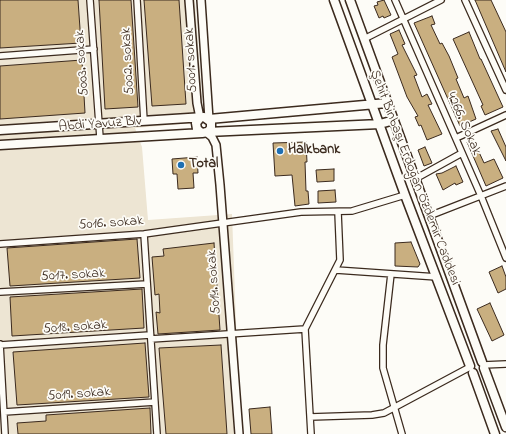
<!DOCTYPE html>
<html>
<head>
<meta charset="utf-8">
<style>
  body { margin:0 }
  canvas { display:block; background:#fdfcf7 }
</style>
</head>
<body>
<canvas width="506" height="434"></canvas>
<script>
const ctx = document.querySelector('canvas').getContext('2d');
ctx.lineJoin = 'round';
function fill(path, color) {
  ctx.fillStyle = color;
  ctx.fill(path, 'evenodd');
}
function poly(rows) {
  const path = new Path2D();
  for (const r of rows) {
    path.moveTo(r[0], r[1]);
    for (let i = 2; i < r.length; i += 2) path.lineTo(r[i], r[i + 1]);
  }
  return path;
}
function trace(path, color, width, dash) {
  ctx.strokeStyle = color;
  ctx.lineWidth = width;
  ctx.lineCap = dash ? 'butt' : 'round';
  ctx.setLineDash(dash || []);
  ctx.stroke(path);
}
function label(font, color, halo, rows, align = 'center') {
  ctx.font = font + ' "Indie Flower",sans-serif';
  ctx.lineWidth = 3.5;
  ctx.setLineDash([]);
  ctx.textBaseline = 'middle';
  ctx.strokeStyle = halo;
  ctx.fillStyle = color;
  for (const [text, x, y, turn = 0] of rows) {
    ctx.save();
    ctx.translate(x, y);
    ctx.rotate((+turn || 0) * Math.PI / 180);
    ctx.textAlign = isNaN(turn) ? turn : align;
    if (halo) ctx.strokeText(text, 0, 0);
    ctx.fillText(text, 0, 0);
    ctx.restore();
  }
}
const built = poly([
  [0,0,195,0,203,112,194,123,135,128,142,147,148,220,232,214,238,376,243,434,0,434]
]);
const building = poly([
  [0,0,78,0,81,43,0,48,0,0],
  [99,0,131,0,138,107,105,109,99,0],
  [144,0,179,0,186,104,152,106,144,0],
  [384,0,391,15,384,18,383,16,379,18,374,6,378,5,377,2,384,0],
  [475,0,491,0,506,32,506,72,475,0],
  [432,16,435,24,431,25,440,44,442,43,449,56,458,78,456,79,464,98,468,96,476,119,460,126,414,23,432,16],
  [399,30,405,44,402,45,417,75,414,76,422,97,427,94,432,104,428,105,442,134,427,140,421,125,419,126,415,117,418,116,407,97,392,57,398,54,390,34,399,30],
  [469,32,480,59,481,59,503,107,485,115,481,106,483,105,453,39,469,32],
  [82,60,85,113,0,119,0,66,82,60],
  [498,129,506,147,506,161,491,131,498,129],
  [473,139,484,163,494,159,503,178,486,186,467,142,473,139],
  [306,142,307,162,305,162,306,191,308,191,309,204,295,206,292,175,275,176,273,143,306,142],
  [425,147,432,163,424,166,418,150,425,147],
  [197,157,198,173,193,173,194,188,178,189,177,174,173,174,172,159,197,157],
  [456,166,463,182,456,185,455,183,443,190,436,174,442,173,456,166],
  [334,169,334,181,317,182,316,170,334,169],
  [335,190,336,202,318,203,318,191,335,190],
  [137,239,140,278,10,286,7,248,137,239],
  [411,242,420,264,418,267,395,266,395,243,411,242],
  [214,243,220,330,158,334,156,312,160,313,159,294,155,295,152,257,164,256,163,249,214,243],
  [502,266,506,277,506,289,498,293,489,272,502,266],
  [142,289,144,328,12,336,10,297,142,289],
  [490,303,504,335,492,341,477,309,490,303],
  [145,343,149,397,17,405,13,352,145,343],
  [221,345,227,434,166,434,159,348,221,345],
  [270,407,272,434,251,434,249,409,270,407],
  [150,408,151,434,18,434,17,423,46,421,46,415,150,408]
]);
const minor = poly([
  [90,0,100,138],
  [137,0,144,121],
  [395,0,481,196,506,258],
  [465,0,506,90],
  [364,39,441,0],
  [0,56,94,49],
  [456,138,506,115],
  [415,179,462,153],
  [429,216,506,186],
  [144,234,157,434],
  [0,244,144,234,301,212,352,211,405,195],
  [336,270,437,277],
  [391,274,383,345,383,368,402,434],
  [0,292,147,284],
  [151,339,305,329],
  [0,344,5,434],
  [0,345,150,335],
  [483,365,506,364],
  [4,412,155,402],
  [310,417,372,415,384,413,470,367],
  [311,434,305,329,340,260,338,212]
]);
const tertiary = poly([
  [189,0,197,103,200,118],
  [201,0,209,119],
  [206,132,212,137,216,145,220,185,239,434]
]);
const secondary = poly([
  [334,0,405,195,470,366],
  [350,0,482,362],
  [209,119,387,103],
  [0,130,204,117,211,122,211,128,208,132,202,133,197,129,196,123,200,118],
  [208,132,380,124,394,120],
  [0,145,202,133],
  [484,368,506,427],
  [473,373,495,434]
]);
const markers = [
  [280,151,4,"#1f6fb2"],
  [181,165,4,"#1f6fb2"]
];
const streetNames = [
  ["5001. sokak",192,60,-93],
  ["5002. sokak",129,61,-93],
  ["5003. sokak",83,63,-94],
  ["4266. Sokak",463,124,66],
  ["Abdi Yavuz Blv",100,125,-4],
  ["Şehit Binbaşı Erdoğan Özdemir Caddesi",414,178,69],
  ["5016. sokak",111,224,-4],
  ["5017. sokak",73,276,-3],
  ["5014. sokak",215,282,-94],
  ["5018. sokak",75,328,-4],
  ["5019. sokak",79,395,-4]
];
const poiNames = [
  ["Halkbank",288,151],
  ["Total",189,165]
];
fill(built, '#ede5d3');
fill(building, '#c9af80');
trace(building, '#3b2a1e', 1);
trace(minor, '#3b2a1e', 8);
trace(tertiary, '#3b2a1e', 10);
trace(secondary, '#3b2a1e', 11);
trace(minor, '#fdfcf7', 5.5);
trace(tertiary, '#fdfcf7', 7);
trace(secondary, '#fdfcf7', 8);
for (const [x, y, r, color] of markers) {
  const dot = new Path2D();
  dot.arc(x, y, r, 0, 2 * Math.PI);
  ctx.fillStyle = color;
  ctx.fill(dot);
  trace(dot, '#fdfcf7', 1.5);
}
label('14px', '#3b2a1e', '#fdfcf7', streetNames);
label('bold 14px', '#3b2a1e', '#fdfcf7', poiNames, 'left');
</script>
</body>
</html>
